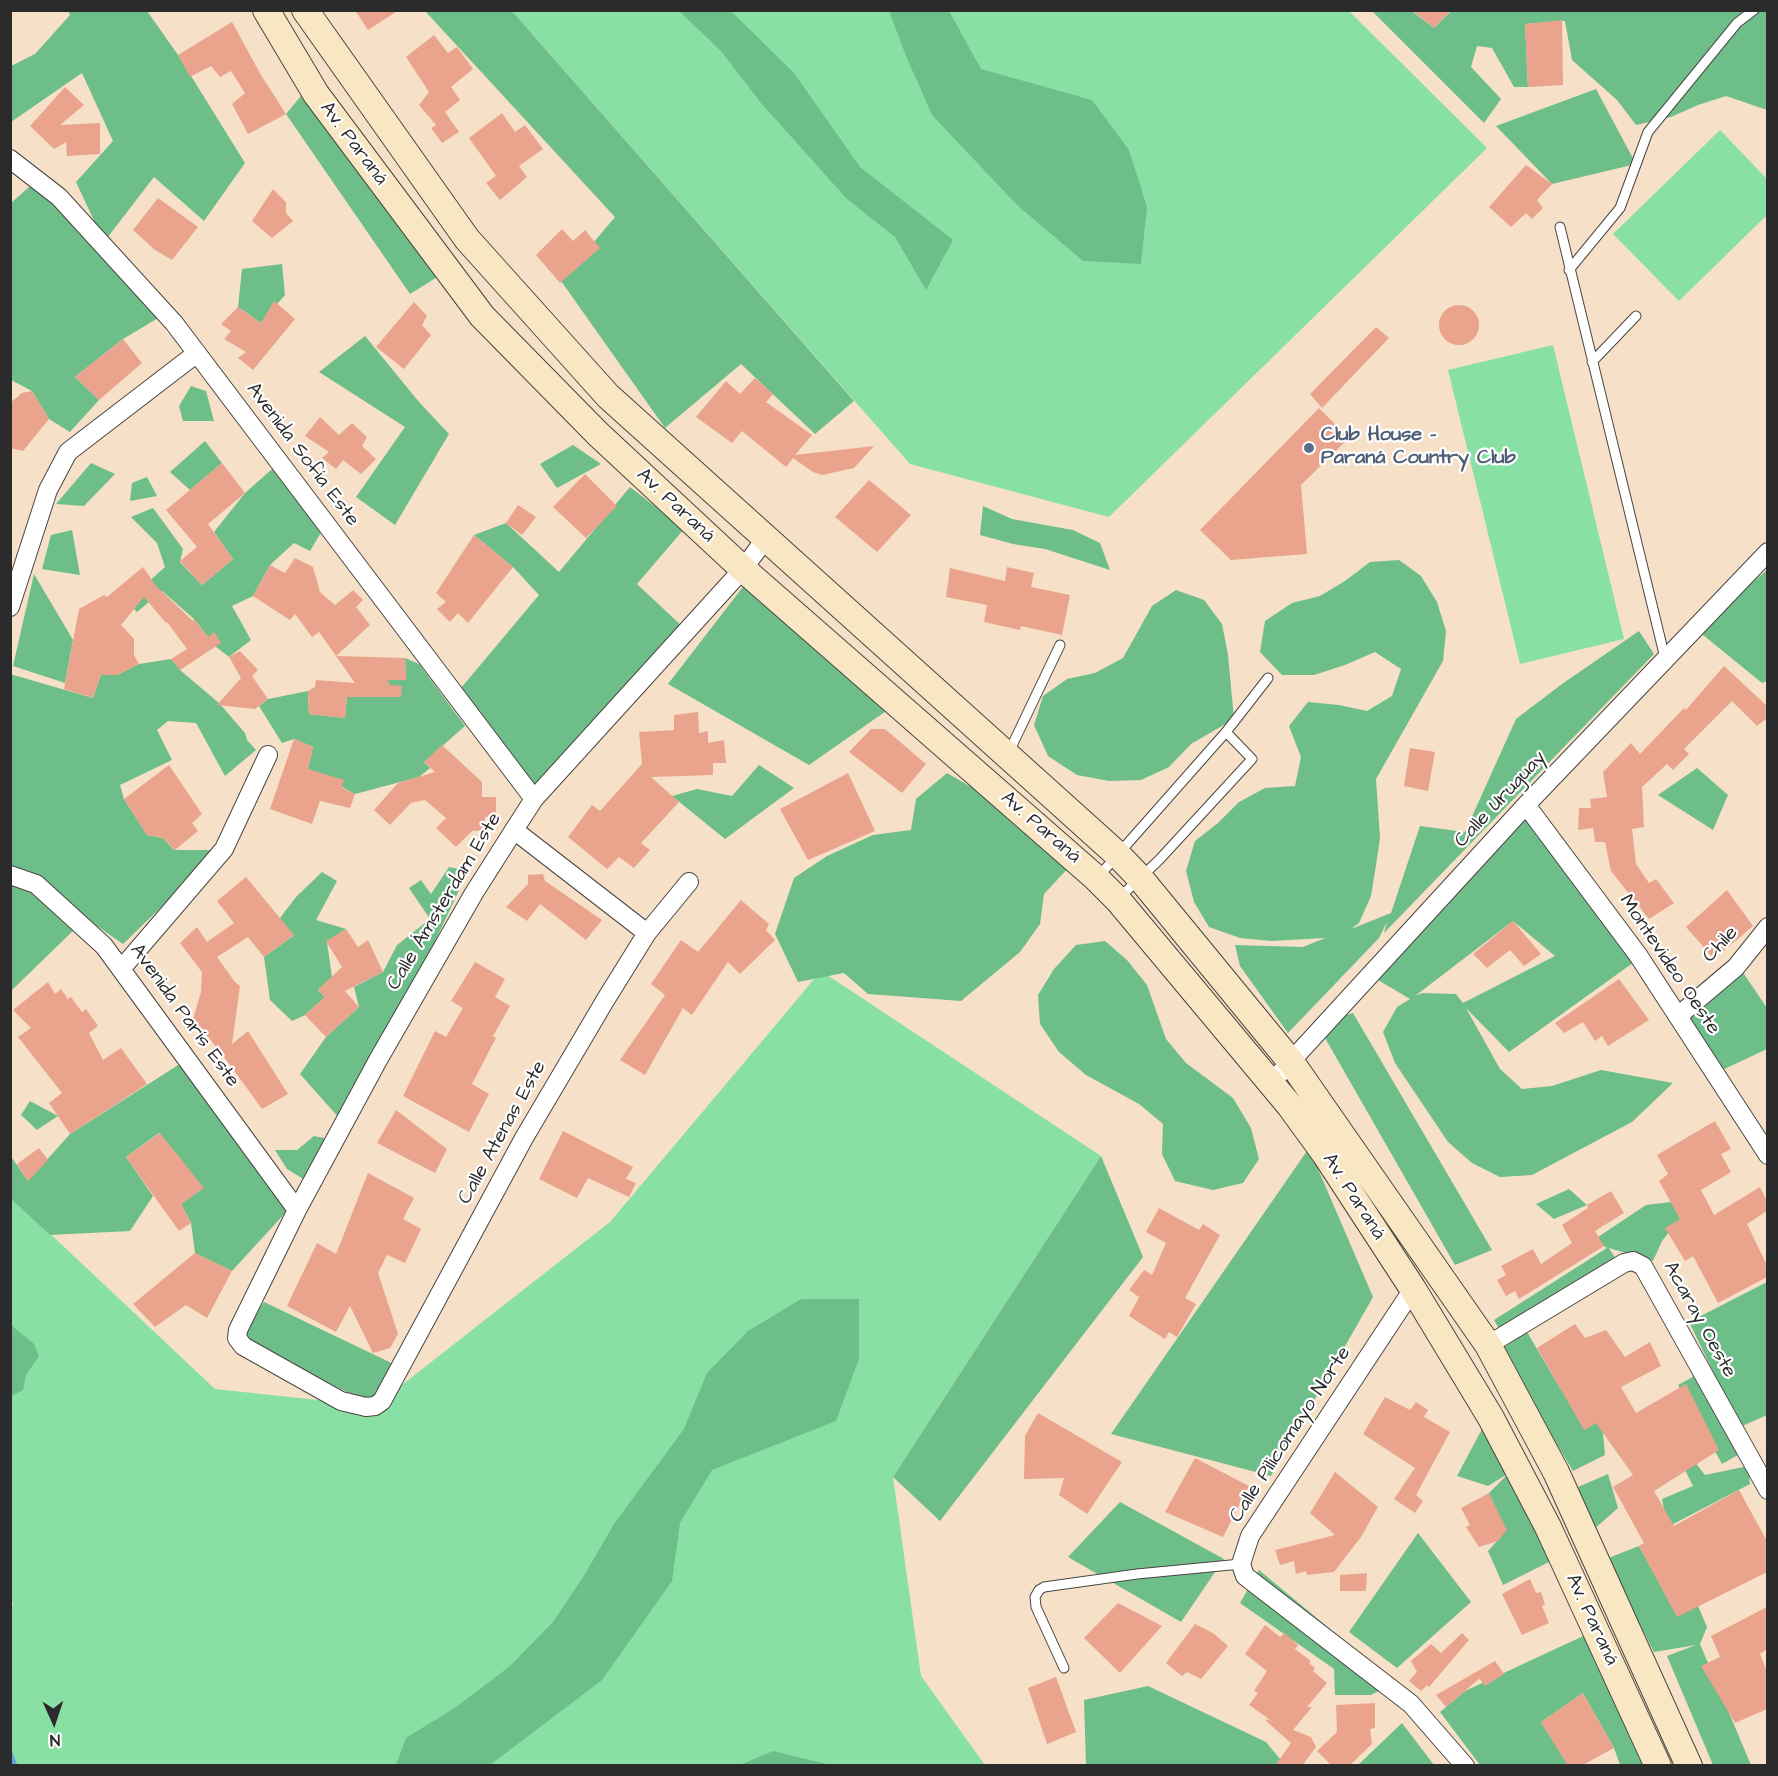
<!DOCTYPE html>
<html>
<head>
<meta charset="utf-8">
<style>
  body { margin:0 }
  #map { position:relative; width:1778px; height:1776px; overflow:hidden; background:#f6e0c7; font-family:"Architects Daughter",sans-serif }
  canvas { display:block }
  .frame { position:absolute; inset:0; border:12px solid #2b2b2b; pointer-events:none }
  .north { position:absolute; left:24px; top:1692px; width:60px; height:60px; -webkit-text-stroke:4px #fff; paint-order:stroke; rotate:177deg; font-size:16px; font-weight:700; line-height:24px; text-align:center; color:#2b2b2b }
  .north::after { content:''; display:block; margin:auto; width:21px; height:27px; background:#2b2b2b; clip-path:polygon(50% 0,100% 100%,50% 72%,0 100%) }
</style>
</head>
<body>
<div id="map">
<canvas width="1778" height="1776"></canvas>
<div class="frame"></div>
<div class="north">N</div>
</div>
<script>
const ctx = document.querySelector('canvas').getContext('2d');
ctx.lineJoin = 'round';
function fill(path, color) {
  ctx.fillStyle = color;
  ctx.fill(path, 'evenodd');
}
function poly(rows) {
  const path = new Path2D();
  for (const r of rows) {
    if (r.length === 3) {
      path.moveTo(r[0] + r[2], r[1]);
      path.arc(r[0], r[1], r[2], 0, 2 * Math.PI);
      continue;
    }
    path.moveTo(r[0], r[1]);
    for (let i = 2; i < r.length; i += 2) path.lineTo(r[i], r[i + 1]);
  }
  return path;
}
function trace(path, color, width, dash) {
  ctx.strokeStyle = color;
  ctx.lineWidth = width;
  ctx.lineCap = dash ? 'butt' : 'round';
  ctx.setLineDash(dash || []);
  ctx.stroke(path);
}
function label(font, color, halo, rows, align = 'center') {
  ctx.font = font + ' "Architects Daughter",sans-serif';
  ctx.lineWidth = 4.5;
  ctx.setLineDash([]);
  ctx.textBaseline = 'middle';
  ctx.strokeStyle = halo;
  ctx.fillStyle = color;
  for (const [text, x, y, turn = 0] of rows) {
    ctx.save();
    ctx.translate(x, y);
    ctx.rotate((+turn || 0) * Math.PI / 180);
    ctx.textAlign = isNaN(turn) ? turn : align;
    if (halo) ctx.strokeText(text, 0, 0);
    ctx.fillText(text, 0, 0);
    ctx.restore();
  }
}
const green = poly([
  [512,11,1349,11,1487,148,1109,517,910,464],
  [1720,130,1767,179,1767,215,1679,301,1613,234],
  [1553,345,1624,639,1520,664,1448,370],
  [821,971,1101,1156,893,1477,921,1676,985,1765,11,1765,10,1614,13,1603,10,1601,11,1199,60,1243,215,1389,375,1406,610,1222]
]);
const forest = poly([
  [68,11,147,11,178,55,245,163,204,221,154,177,104,242,76,182,113,141,82,73,11,122,11,66,35,54,70,15],
  [425,11,512,11,854,401,815,434,741,364,665,428,561,281,615,217],
  [679,11,731,11,794,73,860,167,953,240,926,290,895,237,847,199,761,103,721,51],
  [889,11,949,11,981,69,1092,100,1129,150,1147,207,1141,264,1083,261,1017,205,932,115,906,56],
  [1372,11,1412,11,1434,28,1451,11,1767,11,1767,110,1726,96,1698,105,1671,117,1636,125,1617,100,1572,60,1565,21,1525,24,1528,87,1514,87,1492,48,1477,46,1471,67,1501,99,1484,123],
  [310,85,439,276,410,294,286,114],
  [1596,89,1636,164,1552,184,1496,126],
  [37,180,165,314,123,339,75,377,99,400,70,432,49,419,32,391,11,380,11,203],
  [282,264,285,295,261,323,238,307,242,269],
  [365,336,419,402,449,434,395,525,356,497,405,427,319,372],
  [191,386,206,391,214,421,183,421,179,406],
  [205,441,222,463,190,490,170,472],
  [573,445,601,464,557,488,540,464],
  [91,463,115,474,84,506,56,504],
  [279,463,326,524,310,551,294,543,270,565,253,596,232,606,251,640,229,657,215,646,194,619,162,591,137,612,127,601,165,567,157,543,131,517,153,508,183,549,180,562,202,585,233,559,214,532,245,493],
  [147,477,157,496,130,501,132,483],
  [630,487,684,529,637,584,686,630,529,791,461,688,539,595,513,567,474,535,506,523,559,572],
  [983,506,1012,519,1073,530,1100,543,1110,570,1045,549,1013,544,980,535],
  [72,530,80,575,42,569,51,535],
  [1399,560,1421,576,1437,602,1446,631,1443,661,1376,779,1380,838,1376,865,1371,896,1359,923,1351,929,1391,913,1420,826,1465,832,1516,719,1562,684,1639,631,1654,654,1384,933,1387,922,1379,938,1288,1033,1240,966,1235,945,1303,947,1325,938,1271,941,1240,938,1209,927,1194,902,1186,871,1195,841,1218,823,1239,802,1265,788,1295,786,1301,757,1289,726,1308,702,1339,705,1367,711,1392,696,1401,669,1375,652,1345,665,1314,675,1282,675,1260,652,1265,621,1292,603,1320,596,1345,581,1370,562],
  [1767,570,1767,681,1762,683,1697,630],
  [34,574,73,640,65,683,13,666],
  [746,583,889,709,809,765,668,684],
  [1176,590,1204,600,1222,624,1228,655,1234,719,1191,744,1169,767,1141,780,1109,781,1077,775,1048,756,1034,725,1043,696,1067,679,1095,673,1123,658,1152,606],
  [405,658,419,664,465,726,424,762,430,768,419,777,355,794,308,769,313,747,294,739,282,743,259,706,268,699,308,691,309,714,345,718,347,697,390,697,388,680,406,679],
  [171,659,180,670,219,703,245,733,247,740,256,750,225,776,196,723,168,721,157,730,172,760,120,785,124,799,147,835,163,838,174,850,220,850,123,944,37,884,11,874,10,674,93,698,101,675,117,675,139,664],
  [759,765,794,788,725,839,672,796,697,789,732,796],
  [1697,768,1728,795,1713,830,1658,795],
  [947,773,1016,813,1073,863,1044,894,1040,924,1020,952,961,1001,868,994,844,973,798,982,775,934,794,878,827,856,873,835,911,830,916,799],
  [1525,809,1637,960,1509,1052,1466,1008,1500,1069,1522,1089,1552,1086,1601,1070,1673,1083,1632,1122,1532,1175,1500,1177,1472,1163,1448,1142,1395,1063,1383,1032,1397,1007,1410,999,1368,974],
  [1513,921,1555,956,1463,1003,1456,994,1422,993,1415,996],
  [449,867,468,871,423,967,340,1119,300,1074,326,1037,359,1007,354,987,383,972,397,945,430,919,409,888,421,880,431,894],
  [322,872,337,881,316,920,346,929,327,942,332,977,318,990,325,997,305,1015,292,1021,270,1000,264,957,293,936,280,918,296,897],
  [11,877,79,925,11,991],
  [1105,941,1127,960,1147,985,1166,1039,1186,1063,1233,1098,1251,1128,1259,1159,1243,1183,1213,1190,1175,1181,1162,1154,1163,1124,1139,1104,1086,1075,1059,1052,1040,1024,1038,995,1054,969,1076,945],
  [1740,968,1767,1008,1767,1049,1718,1072,1683,1018],
  [1353,1013,1492,1250,1455,1265,1317,1024],
  [183,1062,287,1211,232,1271,195,1253,191,1223,181,1204,203,1188,159,1133,126,1157,153,1196,130,1231,50,1235,11,1199,10,1155,28,1181,70,1134],
  [30,1101,58,1116,37,1130,21,1115],
  [314,1136,334,1140,310,1183,287,1169,275,1150,297,1150],
  [1309,1148,1373,1297,1271,1476,1111,1434],
  [1101,1156,1143,1257,940,1521,893,1477],
  [1569,1189,1587,1205,1554,1219,1536,1204],
  [1671,1202,1680,1219,1662,1241,1653,1261,1609,1248,1617,1261,1501,1332,1494,1320,1607,1248,1604,1246,1598,1237,1646,1205],
  [1767,1282,1767,1415,1740,1427,1689,1322],
  [801,1299,859,1299,859,1359,836,1421,712,1470,680,1523,672,1581,602,1680,490,1765,396,1765,406,1738,456,1707,509,1667,553,1622,585,1574,614,1524,684,1429,707,1373,748,1331],
  [264,1302,400,1367,375,1406,238,1338],
  [11,1325,34,1344,39,1356,26,1375,23,1390,11,1396],
  [1527,1332,1560,1388,1597,1422,1603,1433,1605,1455,1573,1471,1500,1350],
  [1698,1374,1738,1455,1722,1464,1678,1385],
  [1482,1429,1512,1470,1557,1558,1503,1585,1488,1551,1498,1540,1489,1493,1509,1473,1488,1486,1457,1476],
  [1694,1461,1705,1475,1748,1466,1750,1484,1656,1533,1664,1510,1662,1499,1693,1486,1684,1468],
  [1608,1474,1618,1508,1593,1530,1578,1487],
  [1120,1502,1224,1559,1181,1622,1068,1557],
  [1418,1533,1471,1602,1397,1668,1349,1632],
  [1639,1546,1677,1616,1698,1606,1707,1627,1700,1644,1751,1765,1713,1765,1667,1656,1696,1645,1654,1652,1606,1559],
  [1259,1570,1395,1683,1371,1695,1335,1695,1334,1669,1240,1603],
  [1594,1631,1655,1765,1620,1765,1614,1748,1583,1693,1541,1722,1568,1765,1480,1765,1440,1712,1465,1691],
  [1148,1686,1266,1742,1285,1765,1086,1765,1084,1700],
  [1402,1723,1434,1765,1358,1765],
  [773,1751,831,1765,832,1765,740,1765]
]);
const stream = poly([
  [10,1753,15,1766]
]);
const building = poly([
  [355,10,399,10,368,30],
  [1412,10,1451,10,1434,28],
  [1562,20,1563,85,1528,87,1525,24],
  [232,22,261,75,286,114,248,134,232,104,245,93,231,71,220,77,211,66,190,77,178,55],
  [434,35,448,53,457,47,473,69,451,87,460,100,445,112,459,132,442,143,431,128,436,125,419,105,429,92,406,57],
  [65,87,84,105,60,125,100,123,100,154,67,156,66,142,54,149,30,126],
  [502,113,515,132,525,125,543,149,519,166,527,177,500,200,486,183,496,176,469,138],
  [1526,165,1552,184,1537,200,1543,208,1532,219,1526,213,1511,227,1489,207],
  [273,189,286,202,286,213,293,221,272,238,252,221],
  [158,198,198,227,172,260,155,250,133,230],
  [562,229,573,241,585,230,600,248,560,283,536,255],
  [274,301,295,319,253,370,238,358,246,352,224,339,231,331,221,324,238,307,261,323],
  [414,302,427,316,422,325,431,335,404,369,376,347],
  [1459,325,20],
  [1376,327,1389,338,1322,408,1310,394],
  [123,339,142,363,99,400,75,377],
  [755,378,773,394,766,402,812,435,795,455,874,446,854,468,822,475,813,472,793,458,786,467,742,431,732,443,696,417,726,381,740,394],
  [32,391,49,419,23,451,10,448,10,403,22,393],
  [1319,408,1349,438,1301,485,1307,554,1231,560,1200,530],
  [320,417,339,435,352,423,367,437,362,446,376,459,361,474,343,460,336,469,322,458,329,452,305,436],
  [222,463,245,493,208,524,233,559,202,585,180,561,197,547,166,510],
  [585,474,617,506,586,538,553,507],
  [869,480,911,515,877,552,835,517],
  [518,505,536,517,522,535,506,523],
  [474,535,513,567,468,623,458,613,450,622,437,609,446,602,436,593],
  [295,558,313,567,320,592,335,605,353,590,363,600,356,607,370,625,336,656,319,632,312,637,295,614,290,620,253,596,270,565,285,573],
  [143,567,156,586,193,621,194,619,208,637,214,632,221,643,180,670,171,659,187,649,167,622,166,623,144,597,121,625,134,639,134,655,139,664,117,675,101,675,93,698,64,689,79,609,104,595,107,597],
  [1007,567,1034,573,1031,587,1070,595,1062,635,1021,626,1020,630,984,622,987,605,946,597,950,568,1005,581],
  [240,651,258,670,252,676,268,699,255,709,217,705,241,678,229,657],
  [336,656,405,658,406,680,388,680,389,685,402,686,401,697,347,697,345,718,309,714,308,691,315,687,316,680,355,683],
  [1724,666,1767,706,1767,718,1757,726,1732,701,1684,749,1689,754,1673,770,1667,764,1642,787,1644,827,1632,829,1636,864,1649,883,1656,879,1674,903,1649,919,1611,871,1605,842,1595,842,1593,828,1578,830,1579,808,1591,808,1590,799,1607,797,1603,772,1631,743,1640,754,1684,708,1686,710],
  [698,712,699,733,708,731,708,743,724,740,726,763,713,763,713,775,651,777,679,802,641,843,650,850,634,868,619,857,607,869,568,837,592,805,600,811,642,764,639,732,674,730,674,715],
  [871,729,885,729,926,764,902,793,849,752],
  [294,739,313,747,308,769,344,780,342,788,355,794,350,808,320,801,312,824,270,809],
  [442,745,482,782,482,797,496,797,496,817,485,817,485,830,472,831,456,847,436,828,446,818,425,800,411,803,390,825,374,810,398,783,435,772,424,762],
  [1410,748,1435,752,1428,791,1404,786],
  [169,765,202,814,192,823,198,831,175,850,163,838,147,835,124,799],
  [848,773,875,831,808,860,780,809],
  [543,874,545,881,602,920,586,940,540,904,527,921,506,907,528,884,528,875],
  [246,877,294,935,264,957,248,937,217,957,235,982,240,986,232,1044,248,1031,288,1094,262,1109,222,1054,193,1019,201,992,202,972,180,943,197,927,207,942,234,923,217,901],
  [1727,890,1753,926,1714,959,1686,927],
  [741,900,769,924,766,930,775,940,740,974,728,962,692,1015,683,1008,645,1075,620,1060,665,995,651,984,681,940,698,952],
  [1513,921,1541,954,1524,966,1510,950,1487,968,1473,954],
  [346,929,358,947,368,940,383,972,345,991,359,1007,326,1037,305,1015,325,997,318,990,342,967,326,941],
  [475,962,505,979,495,997,510,1006,493,1036,496,1038,472,1084,489,1094,469,1132,403,1096,435,1031,446,1037,463,1008,451,1001],
  [1619,979,1649,1020,1608,1046,1602,1036,1595,1041,1583,1022,1564,1033,1555,1023],
  [48,982,55,994,61,989,68,999,71,997,82,1012,86,1009,98,1026,89,1033,103,1060,121,1048,147,1084,70,1134,49,1103,62,1093,18,1037,31,1028,13,1010],
  [396,1110,447,1149,435,1173,377,1143],
  [1715,1121,1731,1149,1721,1154,1731,1172,1701,1190,1714,1215,1760,1187,1767,1201,1767,1211,1747,1224,1767,1265,1767,1277,1718,1303,1693,1256,1685,1261,1665,1228,1680,1219,1659,1181,1668,1174,1657,1155],
  [563,1131,633,1167,626,1179,636,1183,629,1197,588,1178,577,1198,539,1179],
  [160,1133,204,1188,181,1204,191,1223,179,1231,126,1157],
  [39,1148,48,1160,28,1181,17,1164],
  [368,1173,414,1198,403,1219,421,1229,405,1263,387,1255,378,1273,398,1334,390,1348,373,1353,350,1306,336,1332,287,1306,317,1243,336,1254],
  [1611,1191,1624,1213,1595,1231,1604,1246,1519,1299,1515,1291,1506,1296,1497,1280,1506,1275,1501,1266,1533,1249,1541,1264,1572,1243,1562,1225,1588,1208,1587,1205],
  [1159,1208,1199,1230,1203,1224,1220,1235,1185,1298,1196,1304,1177,1337,1169,1332,1165,1339,1129,1316,1139,1297,1129,1290,1144,1270,1152,1275,1166,1243,1146,1232],
  [195,1253,232,1271,207,1318,186,1305,155,1327,133,1304],
  [1575,1324,1585,1338,1606,1330,1625,1357,1650,1342,1661,1366,1621,1387,1636,1413,1686,1384,1719,1450,1654,1491,1674,1526,1739,1490,1767,1541,1767,1572,1677,1617,1639,1546,1644,1543,1613,1487,1633,1475,1596,1423,1584,1430,1537,1348],
  [1385,1397,1410,1410,1416,1402,1428,1410,1424,1417,1450,1432,1416,1495,1423,1501,1415,1513,1394,1499,1415,1468,1363,1434],
  [1038,1413,1122,1462,1087,1514,1059,1495,1064,1478,1024,1479,1025,1436],
  [1195,1458,1249,1486,1223,1537,1165,1512],
  [1335,1472,1378,1507,1361,1537,1334,1572,1307,1575,1306,1571,1296,1574,1294,1561,1280,1565,1275,1550,1335,1535,1310,1513],
  [1489,1493,1507,1530,1498,1541,1479,1547,1466,1527,1470,1525,1461,1508],
  [1367,1573,1366,1591,1340,1591,1340,1575],
  [1530,1579,1536,1593,1541,1592,1545,1604,1542,1606,1549,1623,1522,1635,1502,1594],
  [1118,1603,1162,1626,1120,1673,1084,1638],
  [1767,1607,1767,1649,1760,1654,1767,1672,1767,1709,1735,1723,1701,1666,1720,1657,1711,1636],
  [1195,1624,1213,1633,1228,1646,1201,1679,1187,1672,1182,1676,1166,1663],
  [1265,1625,1280,1637,1285,1633,1298,1645,1295,1649,1311,1661,1309,1663,1315,1668,1313,1671,1327,1683,1307,1707,1312,1707,1293,1730,1311,1737,1316,1747,1302,1766,1275,1766,1291,1743,1266,1721,1267,1719,1273,1722,1249,1705,1258,1693,1254,1691,1267,1671,1245,1654],
  [1462,1633,1469,1640,1429,1687,1427,1685,1421,1691,1409,1681,1417,1672,1411,1661,1431,1644,1441,1653],
  [1495,1661,1504,1674,1485,1686,1478,1677,1479,1679,1446,1707,1436,1695],
  [1056,1677,1076,1732,1047,1744,1028,1688],
  [1583,1693,1614,1748,1581,1766,1568,1766,1541,1722],
  [1375,1703,1375,1728,1370,1729,1372,1744,1349,1766,1332,1766,1317,1751,1337,1732,1336,1705]
]);
const lane = poly([
  [1560,227,1665,658],
  [1569,270,1620,208,1648,132,1737,23,1754,10],
  [1592,362,1636,316],
  [1008,754,1060,645],
  [1098,877,1226,732,1268,678],
  [1119,898,1159,860,1252,759,1226,732],
  [1064,1668,1036,1607,1035,1597,1039,1590,1044,1587,1137,1574,1241,1564]
]);
const street = poly([
  [10,159,59,197,174,323,534,799],
  [10,607,48,490,68,452,197,353],
  [1526,805,1638,955,1768,1155],
  [514,830,647,933],
  [10,875,36,884,104,946,297,1210],
  [689,882,647,933,606,999,524,1138,382,1401,375,1406,366,1407,341,1401,243,1346,237,1338,238,1330,297,1210,378,1060,474,893,514,830,534,799,743,569,766,538],
  [122,968,224,849,268,755],
  [1678,1016,1736,967,1768,927],
  [1271,1083,1526,805,1768,552],
  [1413,1289,1250,1536,1241,1564,1245,1576,1411,1704,1465,1766],
  [1488,1345,1624,1263,1633,1261,1643,1266,1768,1490]
]);
const secondary = poly([
  [266,10,316,94,482,316,598,434,743,569,1096,878,1118,900,1290,1106,1325,1154,1413,1289,1491,1418,1548,1527,1658,1766],
  [305,10,467,239,608,396,1118,855,1140,878,1291,1062,1488,1345,1556,1472,1689,1766]
]);
const markers = [
  [1309,448,6,"#5c6f8a"]
];
const streetNames = [
  ["Av. Paraná",353,144,53],
  ["Avenida Sofía Este",302,455,53],
  ["Av. Paraná",675,506,43],
  ["Calle Uruguay",1501,800,-47],
  ["Av. Paraná",1040,828,41],
  ["Calle Ámsterdam Este",445,902,-59],
  ["Chile",1721,945,-47],
  ["Montevideo Oeste",1669,965,56],
  ["Avenida París Este",184,1016,54],
  ["Calle Atenas Este",503,1133,-61],
  ["Av. Paraná",1353,1197,57],
  ["Acaray Oeste",1699,1320,61],
  ["Calle Pilicomayo Norte",1291,1435,-57],
  ["Av. Paraná",1591,1620,65]
];
const serviceNames = [
  ["Club House -",1321,436],
  ["Paraná Country Club",1321,459]
];
fill(green, '#88e0a4');
fill(forest, '#6ebe8a');
trace(stream, '#5fa4d4', 5);
fill(building, '#eaa48e');
trace(lane, '#494642', 11);
trace(street, '#494642', 20);
trace(secondary, '#494642', 28);
trace(lane, '#fff', 9);
trace(street, '#fff', 18);
trace(secondary, '#f9e7c3', 26);
for (const [x, y, r, color] of markers) {
  const dot = new Path2D();
  dot.arc(x, y, r, 0, 2 * Math.PI);
  ctx.fillStyle = color;
  ctx.fill(dot);
  trace(dot, '#fff', 2);
}
label('20px', '#2b2b2b', '#fff', streetNames);
label('bold 20px', '#4e5e75', '#fff', serviceNames, 'left');
</script>
</body>
</html>
